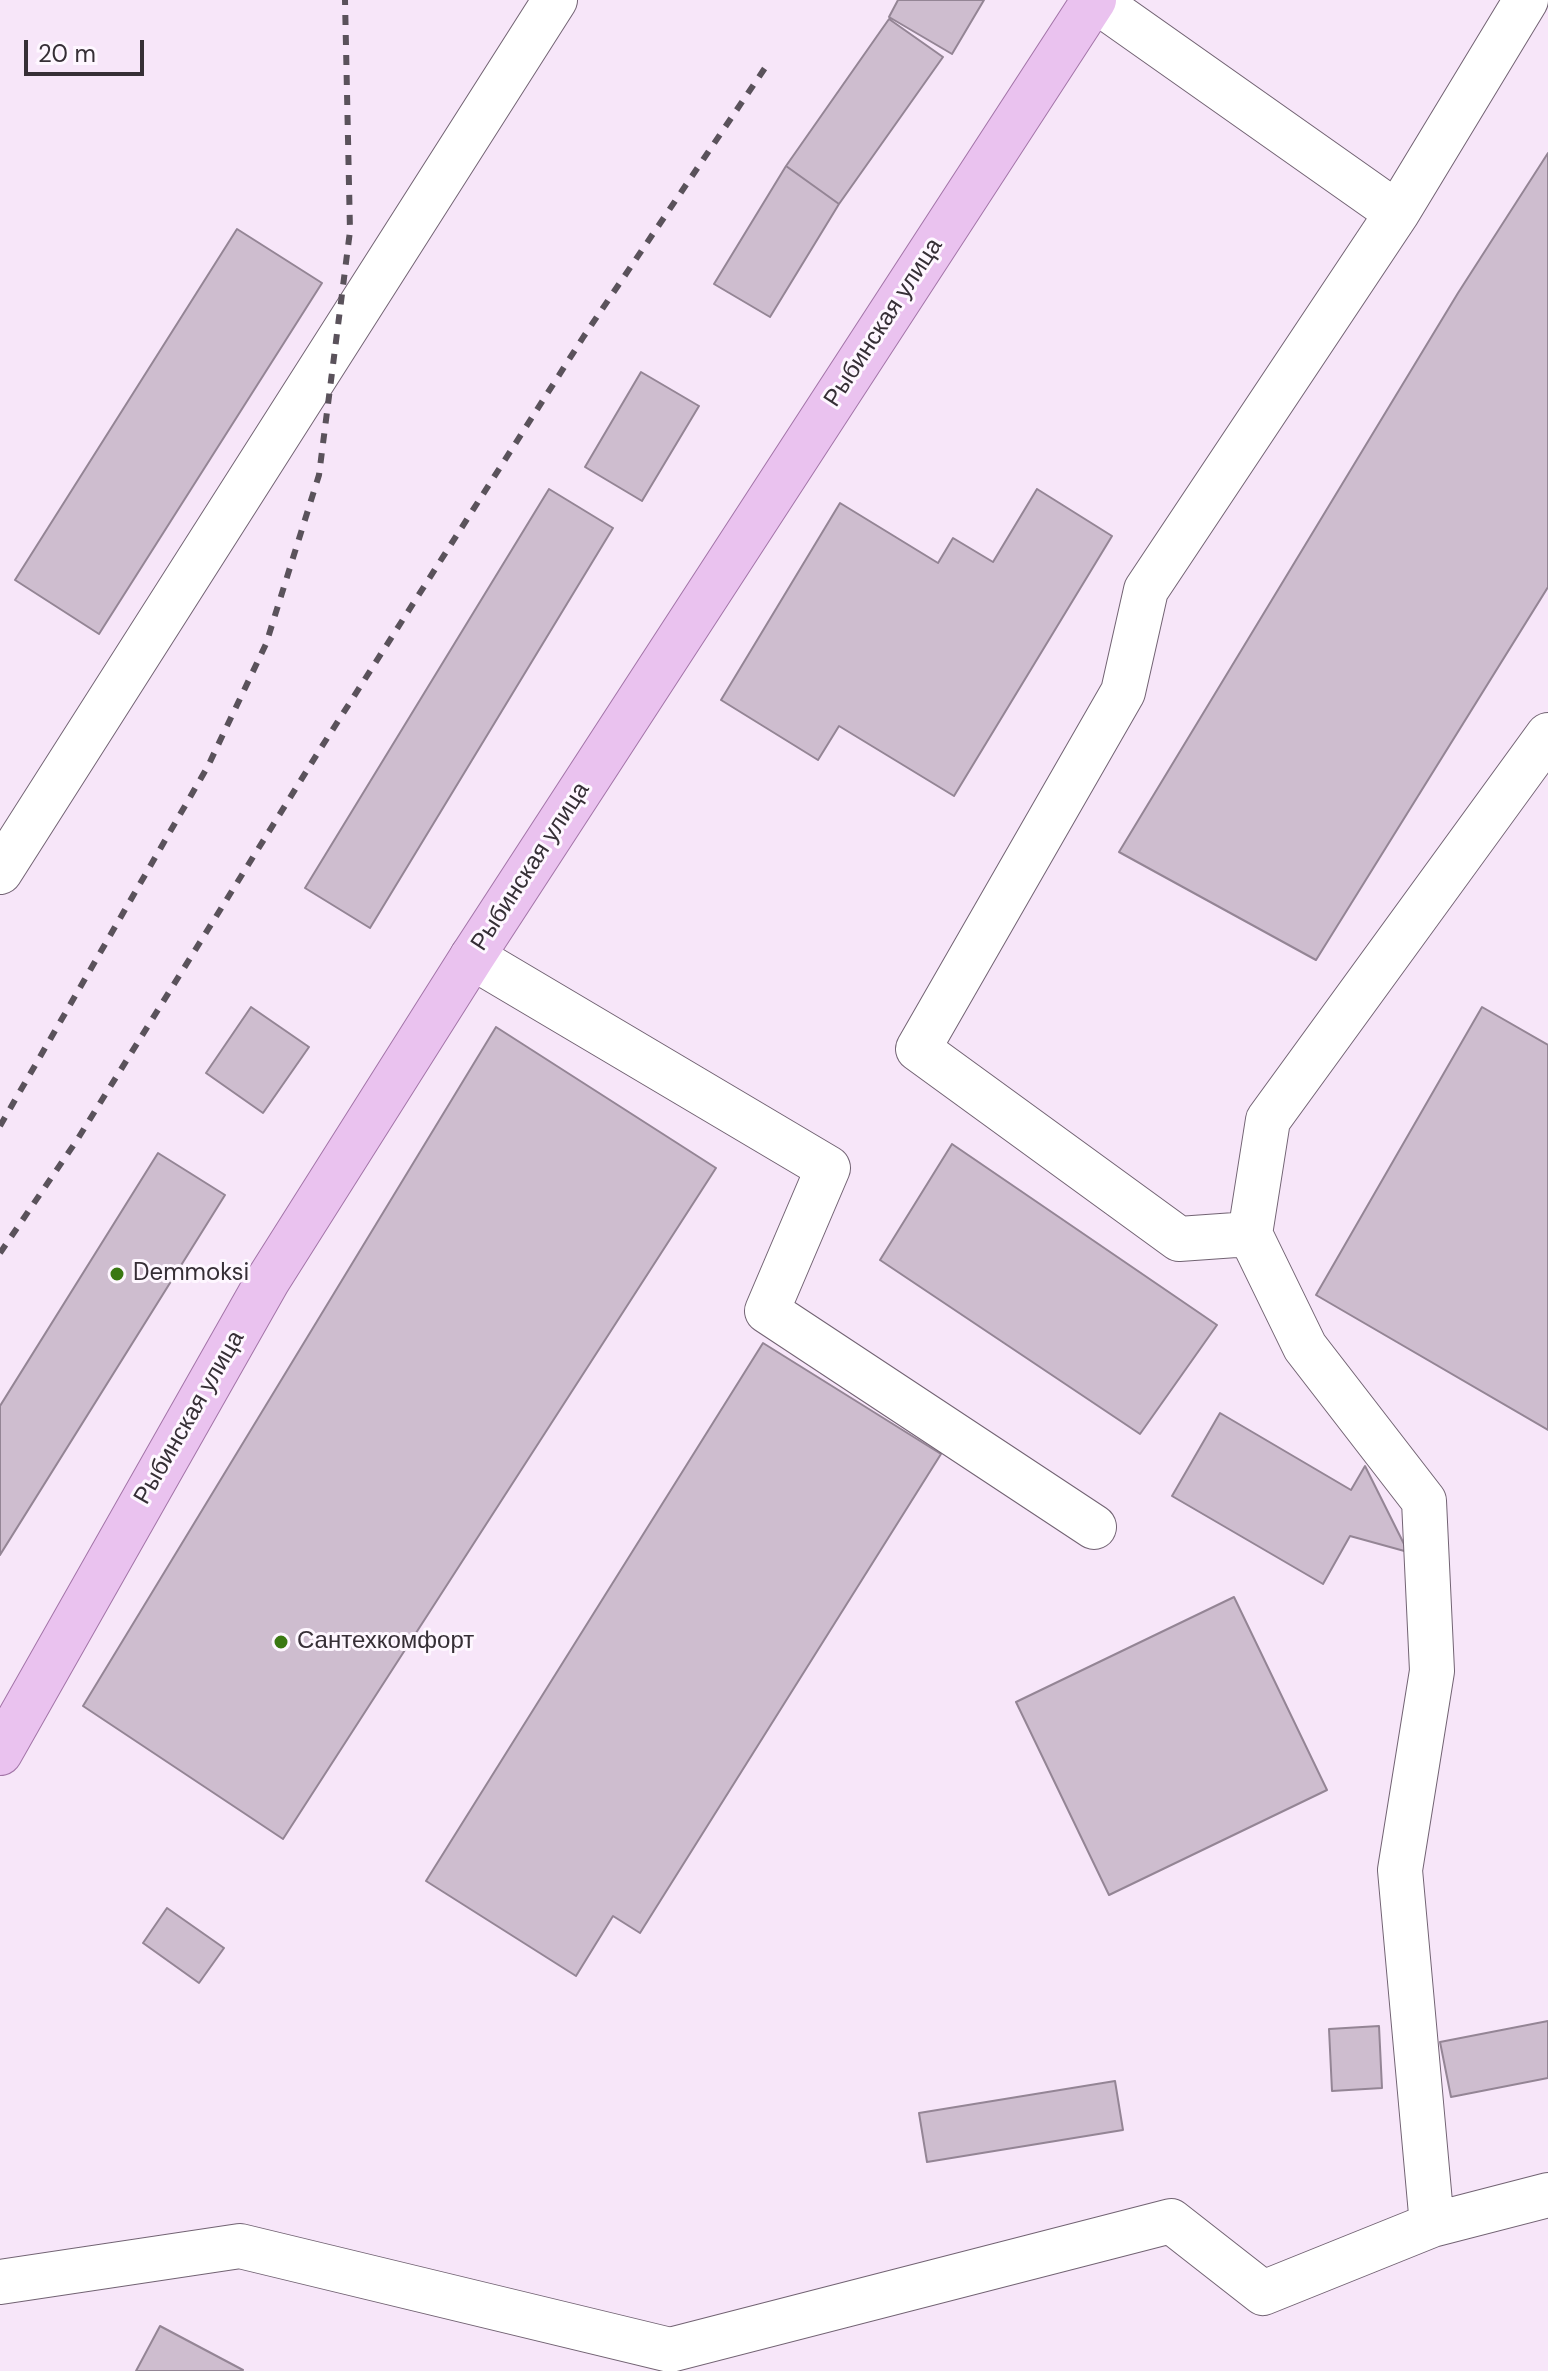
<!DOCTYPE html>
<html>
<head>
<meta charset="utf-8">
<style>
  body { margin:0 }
  #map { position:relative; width:1548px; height:2371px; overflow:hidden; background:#f7e6f9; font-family:"DM Sans",sans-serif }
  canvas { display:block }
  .scale { position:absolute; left:24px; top:40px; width:120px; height:36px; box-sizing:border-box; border:4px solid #362f36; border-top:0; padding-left:10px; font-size:24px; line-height:28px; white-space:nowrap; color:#362f36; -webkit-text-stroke:6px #fef7ff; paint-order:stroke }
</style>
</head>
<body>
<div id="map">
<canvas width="1548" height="2371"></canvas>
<div class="scale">20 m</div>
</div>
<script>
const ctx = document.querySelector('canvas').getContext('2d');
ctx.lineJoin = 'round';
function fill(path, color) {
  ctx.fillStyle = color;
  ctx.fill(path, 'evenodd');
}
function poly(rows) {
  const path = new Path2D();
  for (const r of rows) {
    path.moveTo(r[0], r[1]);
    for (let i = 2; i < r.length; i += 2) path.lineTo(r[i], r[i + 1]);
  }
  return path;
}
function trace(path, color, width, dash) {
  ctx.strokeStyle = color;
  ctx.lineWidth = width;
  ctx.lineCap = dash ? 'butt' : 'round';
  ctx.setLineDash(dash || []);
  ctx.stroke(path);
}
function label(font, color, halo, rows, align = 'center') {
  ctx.font = font + ' "DM Sans",sans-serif';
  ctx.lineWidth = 6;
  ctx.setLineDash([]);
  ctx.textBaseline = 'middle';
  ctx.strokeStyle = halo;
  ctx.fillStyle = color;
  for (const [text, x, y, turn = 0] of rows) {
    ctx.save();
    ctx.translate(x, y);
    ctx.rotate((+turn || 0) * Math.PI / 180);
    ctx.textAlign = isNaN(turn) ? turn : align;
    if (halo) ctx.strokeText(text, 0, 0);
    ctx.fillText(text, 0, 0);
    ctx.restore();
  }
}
const building = poly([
  [898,0,984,0,952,54,889,17,898,0],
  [889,19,943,57,839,204,786,166,889,19],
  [1548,153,1548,587,1316,960,1119,852,1458,293,1548,153],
  [786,166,839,204,770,317,714,284,786,166],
  [237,229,322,283,99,634,15,580,237,229],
  [641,372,699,406,642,501,585,467,641,372],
  [549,489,613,528,370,928,305,888,549,489],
  [1037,489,1112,536,954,796,839,726,818,760,721,700,840,503,938,563,953,538,993,562,1037,489],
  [251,1007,309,1047,263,1113,206,1073,251,1007],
  [1482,1007,1548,1045,1548,1430,1316,1295,1482,1007],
  [496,1027,716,1168,283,1839,83,1706,496,1027],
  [952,1144,1217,1325,1140,1434,880,1260,952,1144],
  [158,1153,225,1195,0,1555,0,1406,158,1153],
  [763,1343,941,1454,640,1933,613,1916,576,1976,426,1881,763,1343],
  [1220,1413,1351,1490,1365,1466,1408,1552,1350,1536,1323,1584,1172,1496,1220,1413],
  [1234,1597,1327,1790,1109,1895,1016,1702,1234,1597],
  [167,1908,224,1948,199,1983,143,1943,167,1908],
  [1548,2021,1548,2078,1451,2097,1440,2042,1548,2021],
  [1379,2026,1382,2088,1332,2091,1329,2029,1379,2026],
  [1115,2081,1123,2130,927,2162,919,2113,1115,2081],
  [160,2326,243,2370,242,2371,136,2371,160,2326]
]);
const minor = poly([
  [1095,0,1397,213,1146,590,1123,692,918,1049,1179,1239,1250,1234,1268,1120,1548,735],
  [1397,213,1526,0],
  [0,872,555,0],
  [472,957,828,1168,767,1311,1094,1527],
  [1250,1234,1305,1347,1424,1501,1432,1671,1400,1870,1432,2225],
  [0,2282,240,2246,670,2350,1171,2221,1263,2293,1432,2225,1548,2195]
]);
const major = poly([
  [0,1753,268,1280,472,957,1094,0]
]);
const rail = poly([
  [0,1126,208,766,266,644,319,475,350,231,345,0],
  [0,1253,77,1140,319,751,584,336,769,62]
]);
const markers = [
  [117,1274,8,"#3a7812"],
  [281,1642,8,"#3a7812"]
];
const streetNames = [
  ["Рыбинская улица",884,323,-57],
  ["Рыбинская улица",531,867,-57],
  ["Рыбинская улица",190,1418,-60]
];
const poiNames = [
  ["Demmoksi",133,1274],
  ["Сантехкомфорт",297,1642]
];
fill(building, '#cebdcf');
trace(building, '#948595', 2);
trace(minor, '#726373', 46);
trace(major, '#a274a7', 46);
trace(minor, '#fff', 44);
trace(major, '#eac2ef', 44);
trace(rail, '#5a525b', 6, [10, 10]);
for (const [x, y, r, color] of markers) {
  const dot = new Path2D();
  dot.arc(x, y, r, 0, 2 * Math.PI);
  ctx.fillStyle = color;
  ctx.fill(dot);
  trace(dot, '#fef7ff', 3);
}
label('24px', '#362f36', '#fef7ff', streetNames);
label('24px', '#362f36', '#fef7ff', poiNames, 'left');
</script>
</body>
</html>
